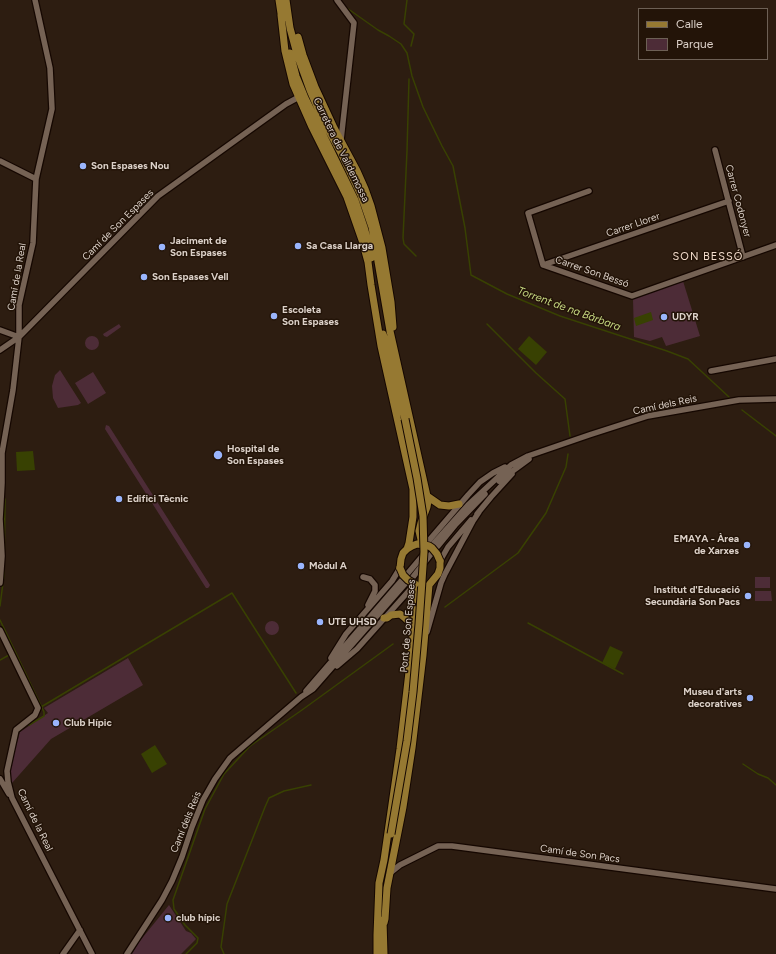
<!DOCTYPE html>
<html>
<head>
<meta charset="utf-8">
<style>
  body { margin:0 }
  #map { position:relative; width:776px; height:954px; overflow:hidden; background:#2d1d11; font-family:Figtree,sans-serif }
  canvas { display:block }
  .legend { position:absolute; left:638px; top:8px; width:130px; height:52px; box-sizing:border-box; background:#231408; border:1px solid #6d6055; margin:0; padding:5px 7px; list-style:none; font-size:12px; color:#dcd1c9 }
  .legend li { display:flex; align-items:center; gap:8px; height:20px }
  .legend b { width:20px; border:1px solid #6d6055 }
</style>
</head>
<body>
<div id="map">
<canvas width="776" height="954"></canvas>
<ul class="legend">
<li><b style="height:5px;background:#967932"></b>Calle</li>
<li><b style="height:11px;background:#4d2c37"></b>Parque</li>
</ul>
</div>
<script>
const ctx = document.querySelector('canvas').getContext('2d');
ctx.lineJoin = 'round';
function fill(path, color) {
  ctx.fillStyle = color;
  ctx.fill(path, 'evenodd');
}
function poly(rows) {
  const path = new Path2D();
  for (const r of rows) {
    if (r.length === 3) {
      path.moveTo(r[0] + r[2], r[1]);
      path.arc(r[0], r[1], r[2], 0, 2 * Math.PI);
      continue;
    }
    path.moveTo(r[0], r[1]);
    for (let i = 2; i < r.length; i += 2) path.lineTo(r[i], r[i + 1]);
  }
  return path;
}
function trace(path, color, width, dash) {
  ctx.strokeStyle = color;
  ctx.lineWidth = width;
  ctx.lineCap = dash ? 'butt' : 'round';
  ctx.setLineDash(dash || []);
  ctx.stroke(path);
}
function label(font, color, halo, rows, align = 'center') {
  ctx.font = font + ' Figtree,sans-serif';
  ctx.lineWidth = 3;
  ctx.setLineDash([]);
  ctx.textBaseline = 'middle';
  ctx.strokeStyle = halo;
  ctx.fillStyle = color;
  for (const [text, x, y, turn = 0] of rows) {
    ctx.save();
    ctx.translate(x, y);
    ctx.rotate((+turn || 0) * Math.PI / 180);
    ctx.textAlign = isNaN(turn) ? turn : align;
    if (halo) ctx.strokeText(text, 0, 0);
    ctx.fillText(text, 0, 0);
    ctx.restore();
  }
}
const green = poly([
  [683,281,700,336,666,346,662,337,650,341,634,337,633,299],
  [119,324,121,327,107,337,104,336,103,334],
  [92,343,7],
  [60,370,81,403,78,405,58,408,53,398,52,386,55,375],
  [93,372,106,393,88,404,75,383],
  [106,425,109,426,210,585,209,587,208,588,206,588,105,429],
  [755,577,770,577,770,588,755,588],
  [755,591,771,591,772,601,755,601],
  [272,628,7],
  [128,658,143,685,51,739,12,783,9,780,8,773,20,732,48,713,44,708],
  [169,905,186,931,191,933,196,939,181,954,132,954,139,942]
]);
const water = poly([
  [651,312,653,320,636,326,634,318],
  [529,336,547,352,536,365,518,349],
  [33,451,35,470,17,471,16,452],
  [610,646,623,652,615,669,602,663],
  [155,745,167,764,152,773,141,754]
]);
const stream = poly([
  [407,0,404,24,414,34,411,46],
  [344,6,378,30,389,36,401,44,407,53,412,76,423,107,442,146,453,166,465,228,471,275,507,294,560,316,667,351,688,359,729,397],
  [409,79,407,151,403,238,404,244,416,256],
  [487,324,536,373,565,399,570,436],
  [742,410,776,436],
  [0,606,4,575,5,499],
  [445,607,518,553,546,513,566,467,568,454],
  [0,620,44,712,44,716,29,725],
  [528,623,623,674],
  [0,660,9,655],
  [41,707,232,593,296,693],
  [743,764,758,774,768,778,776,785],
  [186,954,197,943,198,938,185,925,174,909,173,900,205,809,224,774,250,746,302,710,393,644],
  [224,954,221,947,227,904,265,807,269,798,284,791,311,785]
]);
const minor = poly([
  [337,0,354,23,341,140],
  [715,150,743,257],
  [0,161,36,179],
  [589,191,528,213,543,265,632,296,776,245],
  [543,265,729,201],
  [0,330,19,337],
  [0,350,19,337,158,196,286,104,299,97],
  [711,371,776,359],
  [499,481,529,459],
  [477,514,491,497,512,474],
  [434,543,468,505,511,465,528,456,589,435,648,416,739,400,776,399],
  [425,545,468,495,480,482,493,473,505,467],
  [438,546,456,524,485,494],
  [440,561,448,547,471,520],
  [408,573,424,554],
  [363,577,370,579,375,585,375,591,368,605],
  [413,577,431,554],
  [0,583,2,556,0,519,2,483,2,453,13,390,19,337,19,305,33,243,36,179,52,109,50,68,35,0],
  [0,630,38,708,35,715,16,730,7,771,8,782,12,798,92,954],
  [427,632,441,583,445,574,473,521,479,512],
  [331,658,346,634,392,581,400,568],
  [337,666,357,649,415,584],
  [306,691,401,581],
  [0,779,9,794],
  [390,873,400,865,438,846,452,846,776,889],
  [63,954,80,930],
  [127,954,162,900,172,881,182,857,192,827,203,800,215,779,230,758,301,697,313,689,405,584]
]);
const major = poly([
  [279,0,282,20],
  [286,0,290,28,297,54,310,90,323,120,340,151,361,195,372,227,390,331,427,496,428,501,427,507,421,523,419,531,422,544],
  [281,15,285,51,293,84,312,127,347,197,362,240,368,262,371,285,381,346,413,489,413,517,409,543,407,549],
  [298,37,303,55,315,87,334,128,357,171,365,189,371,206,382,248,391,302,393,327],
  [290,53,296,76,305,98,355,200,364,227,370,249,371,258],
  [383,334,386,342,398,397,405,419],
  [427,496,440,505,449,506,459,504],
  [400,568,401,559,403,553,407,549,412,546,417,544,425,545],
  [384,618,387,618,391,615,400,614,405,618,410,623,411,631],
  [383,920,384,954],
  [384,923,385,919,387,888,403,807,412,748,423,655,429,585,438,574,440,568,440,561],
  [377,954,377,935,379,883,384,860,400,749,411,655,417,585]
]);
const majorBridge = poly([
  [425,545,429,546,432,548,437,554,440,561],
  [400,568,403,575,408,580,415,584],
  [391,834,407,741,413,692,419,624,424,552,423,516,417,478,405,419]
]);
const markers = [
  [83,166,4,"#9ab5fd"],
  [298,246,4,"#9ab5fd"],
  [162,247,4,"#9ab5fd"],
  [144,277,4,"#9ab5fd"],
  [274,316,4,"#9ab5fd"],
  [664,317,4,"#9ab5fd"],
  [218,455,5,"#9ab5fd"],
  [119,499,4,"#9ab5fd"],
  [747,545,4,"#9ab5fd"],
  [301,566,4,"#9ab5fd"],
  [748,596,4,"#9ab5fd"],
  [320,622,4,"#9ab5fd"],
  [750,698,4,"#9ab5fd"],
  [56,723,4,"#9ab5fd"],
  [168,918,4,"#9ab5fd"]
];
const streetNames = [
  ["Carretera de Valldemossa",341,150,64],
  ["Carrer Codonyer",738,201,75],
  ["Camí de Son Espases",118,225,-45],
  ["Carrer Llorer",633,225,-19],
  ["Carrer Son Bessó",592,272,19],
  ["Camí de la Real",17,277,-80],
  ["Camí dels Reis",665,405,-12],
  ["Pont de Son Espases",408,626,-85],
  ["Camí de la Real",35,820,64],
  ["Camí dels Reis",186,822,-68],
  ["Camí de Son Pacs",580,854,8]
];
const poiNames = [
  ["Son Espases Nou",91,166],
  ["Jaciment de",170,241],
  ["Son Espases",170,253],
  ["Sa Casa Llarga",306,246],
  ["Son Espases Vell",152,277],
  ["Escoleta",282,310],
  ["Son Espases",282,322],
  ["UDYR",672,317],
  ["Hospital de",227,449],
  ["Son Espases",227,461],
  ["Edifici Tècnic",127,499],
  ["EMAYA - Àrea",739,539,"right"],
  ["de Xarxes",739,551,"right"],
  ["Mòdul A",309,566],
  ["Institut d'Educació",740,590,"right"],
  ["Secundària Son Pacs",740,602,"right"],
  ["UTE UHSD",328,622],
  ["Museu d'arts",742,692,"right"],
  ["decoratives",742,704,"right"],
  ["Club Hípic",64,723],
  ["club hípic",176,918]
];
const neighbourhoodNames = [
  ["SON BESSÓ",708,257]
];
const waterNames = [
  ["Torrent de na Bàrbara",569,309,20]
];
fill(green, '#4d2c37');
fill(water, '#384102');
trace(stream, '#384102', 1.5);
trace(minor, '#150701', 8);
trace(major, '#150701', 9);
trace(minor, '#756254', 5.5);
trace(major, '#967932', 7);
trace(majorBridge, '#150701', 9, []);
trace(majorBridge, '#967932', 7);
for (const [x, y, r, color] of markers) {
  const dot = new Path2D();
  dot.arc(x, y, r, 0, 2 * Math.PI);
  ctx.fillStyle = color;
  ctx.fill(dot);
  trace(dot, '#231408', 1.5);
}
label('10px', '#dcd1c9', '#231408', streetNames);
label('bold 10px', '#dcd1c9', '#231408', poiNames, 'left');
ctx.letterSpacing = '1px';
label('11px', '#f2dbcb', '#231408', neighbourhoodNames);
ctx.letterSpacing = '0px';
label('italic 11px', '#c5d781', '#231408', waterNames);
</script>
</body>
</html>
